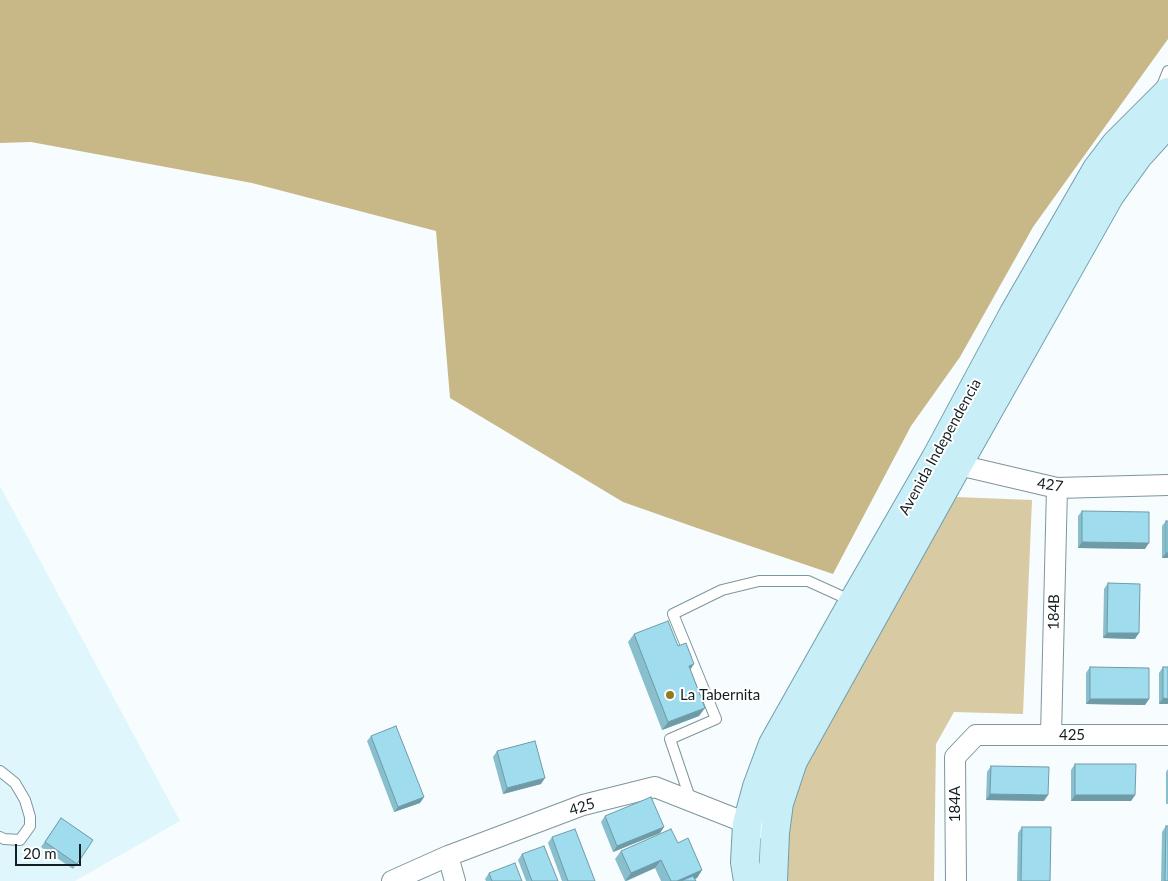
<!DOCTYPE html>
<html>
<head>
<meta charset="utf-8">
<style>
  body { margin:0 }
  #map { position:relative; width:1168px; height:881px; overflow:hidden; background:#f7fcfe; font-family:Lato,sans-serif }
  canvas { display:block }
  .scale { position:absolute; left:15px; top:844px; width:66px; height:22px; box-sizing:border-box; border:2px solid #141f21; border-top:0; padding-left:6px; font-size:15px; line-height:18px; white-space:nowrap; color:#141f21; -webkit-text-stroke:4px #fff; paint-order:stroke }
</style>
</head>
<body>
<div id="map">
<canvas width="1168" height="881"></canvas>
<div class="scale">20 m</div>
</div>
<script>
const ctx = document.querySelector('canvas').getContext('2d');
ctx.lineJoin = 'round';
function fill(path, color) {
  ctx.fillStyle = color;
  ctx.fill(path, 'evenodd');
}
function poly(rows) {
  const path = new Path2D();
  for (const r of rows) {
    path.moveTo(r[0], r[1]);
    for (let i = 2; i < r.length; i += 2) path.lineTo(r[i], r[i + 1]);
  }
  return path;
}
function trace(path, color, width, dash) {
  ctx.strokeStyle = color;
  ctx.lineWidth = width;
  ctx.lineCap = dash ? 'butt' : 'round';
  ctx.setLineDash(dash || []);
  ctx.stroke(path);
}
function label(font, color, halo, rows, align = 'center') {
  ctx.font = font + ' Lato,sans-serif';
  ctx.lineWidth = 4;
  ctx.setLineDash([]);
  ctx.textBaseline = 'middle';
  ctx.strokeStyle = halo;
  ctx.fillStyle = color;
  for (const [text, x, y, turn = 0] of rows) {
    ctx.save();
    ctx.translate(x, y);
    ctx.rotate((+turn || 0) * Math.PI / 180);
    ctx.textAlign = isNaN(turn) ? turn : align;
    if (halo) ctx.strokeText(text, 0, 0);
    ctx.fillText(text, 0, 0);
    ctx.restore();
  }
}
const built = poly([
  [0,486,180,821,75,881,0,881]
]);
const green = poly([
  [956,497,1032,500,1023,714,954,712,936,744,934,881,787,881,783,856,799,773]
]);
const forest = poly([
  [0,0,1168,0,1168,39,1033,227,960,357,911,426,833,574,697,528,623,502,450,398,436,231,252,183,31,142,0,143]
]);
const lane = poly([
  [1160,91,1168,71],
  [0,771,15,783,25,800,30,817,30,826,20,840,4,839,0,837],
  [691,801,670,739,716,719,673,614,722,590,759,581,808,581,852,601]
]);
const street = poly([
  [946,462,1057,488,1168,485],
  [1051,735,1057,488],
  [448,856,455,881],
  [392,881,448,856,583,805,655,787,759,828],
  [956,881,955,757,976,735,1168,735]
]);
const primary = poly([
  [748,881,745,862,747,824,757,787,773,744,853,602,936,458,1014,313,1097,169,1116,144,1168,92],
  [773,881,775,833,779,803,793,761,957,466,1110,195,1138,156,1168,123]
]);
const wall = poly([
  [1082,511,1145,549,1078,548,1078,516],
  [1166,521,1168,521,1168,558,1162,558,1162,526],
  [1108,583,1135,639,1103,638,1104,589],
  [634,634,678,646,690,670,699,716,662,730,628,642],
  [1090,667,1149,699,1145,705,1086,704,1086,673],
  [1163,667,1168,704,1159,704,1159,673],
  [371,736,424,797,420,803,394,812,367,741],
  [497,751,541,784,503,794,493,757],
  [1075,764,1135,795,1131,801,1071,801,1071,770],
  [991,766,1044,801,986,800,987,772],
  [1168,769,1168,804,1166,804,1166,772],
  [605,816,664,827,660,833,613,852,601,822],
  [61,818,93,840,73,869,41,847],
  [1166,826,1168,881,1161,881,1162,832],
  [1022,827,1050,881,1017,881,1018,833],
  [552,837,595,881,562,881,548,843],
  [678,843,702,870,697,878,695,879,696,881,661,881,655,868,627,881,625,881,615,859,621,851],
  [522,854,558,881,526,881,518,860],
  [489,873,522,881,486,881,485,879]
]);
const shadedWall = poly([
  [1082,542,1149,543,1145,549,1078,548],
  [1166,553,1168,553,1168,558,1162,558],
  [1107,633,1139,633,1135,639,1103,638],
  [694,664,688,673,689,666],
  [1163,698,1168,699,1168,704,1159,704],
  [1090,699,1149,699,1145,705,1086,704],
  [705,708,699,716,662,730,668,722],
  [545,778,541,784,503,794,507,788],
  [990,794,1048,795,1044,801,986,800],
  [1075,795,1135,795,1131,801,1071,801],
  [424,797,420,803,394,812,398,807],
  [664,827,660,833,613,852,617,846],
  [661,860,655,868,625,881,631,873],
  [702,870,697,878,690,881,677,881]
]);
const building = poly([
  [1082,511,1149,512,1149,543,1082,542,1082,511],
  [1166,521,1168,521,1168,553,1166,553,1166,521],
  [1108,583,1140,584,1139,633,1107,633,1108,583],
  [668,621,678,646,686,643,694,664,689,666,705,708,668,722,634,634,668,621],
  [1090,667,1149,668,1149,699,1090,699,1090,667],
  [1163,667,1168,667,1168,699,1163,698,1163,667],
  [396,726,424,797,398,807,371,736,396,726],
  [535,741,545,778,507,788,497,751,535,741],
  [1075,764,1136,764,1135,795,1075,795,1075,764],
  [991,766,1049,767,1048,795,990,794,991,766],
  [651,797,664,827,617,846,605,816,651,797],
  [61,818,93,840,77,864,45,842,61,818],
  [1166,826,1168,826,1168,881,1165,881,1166,826],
  [1022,827,1051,827,1050,881,1021,881,1022,827],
  [575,829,595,881,568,881,552,837,575,829],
  [671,829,678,843,688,838,702,870,677,881,671,881,661,860,631,873,621,851,671,829],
  [544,846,558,881,532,881,522,854,544,846],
  [515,863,522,881,492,881,489,873,515,863],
  [693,876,696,881,681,881,693,876]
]);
const markers = [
  [670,695,5,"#947920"]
];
const streetNames = [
  ["Avenida Independencia",940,447,-61],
  ["427",1050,485,8],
  ["184B",1054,612,-89],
  ["425",1072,735],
  ["184A",955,804,-90],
  ["425",582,807,-17]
];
const poiNames = [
  ["La Tabernita",680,695]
];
fill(built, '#e0f6fd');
fill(green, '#d8cba4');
fill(forest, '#c8b887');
trace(lane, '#7c969d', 12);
trace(street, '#7c969d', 22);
trace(primary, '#719eaa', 30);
trace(lane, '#fff', 10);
trace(street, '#fff', 20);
trace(primary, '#c8eef8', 28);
fill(wall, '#89becd');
fill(shadedWall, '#6f9ba7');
fill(building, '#9fddee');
trace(building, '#6f9ba7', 1);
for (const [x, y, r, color] of markers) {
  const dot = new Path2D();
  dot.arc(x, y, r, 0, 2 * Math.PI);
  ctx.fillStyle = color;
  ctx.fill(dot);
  trace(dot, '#fff', 2);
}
label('15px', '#141f21', '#fff', streetNames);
label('15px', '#141f21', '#fff', poiNames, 'left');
</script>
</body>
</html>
